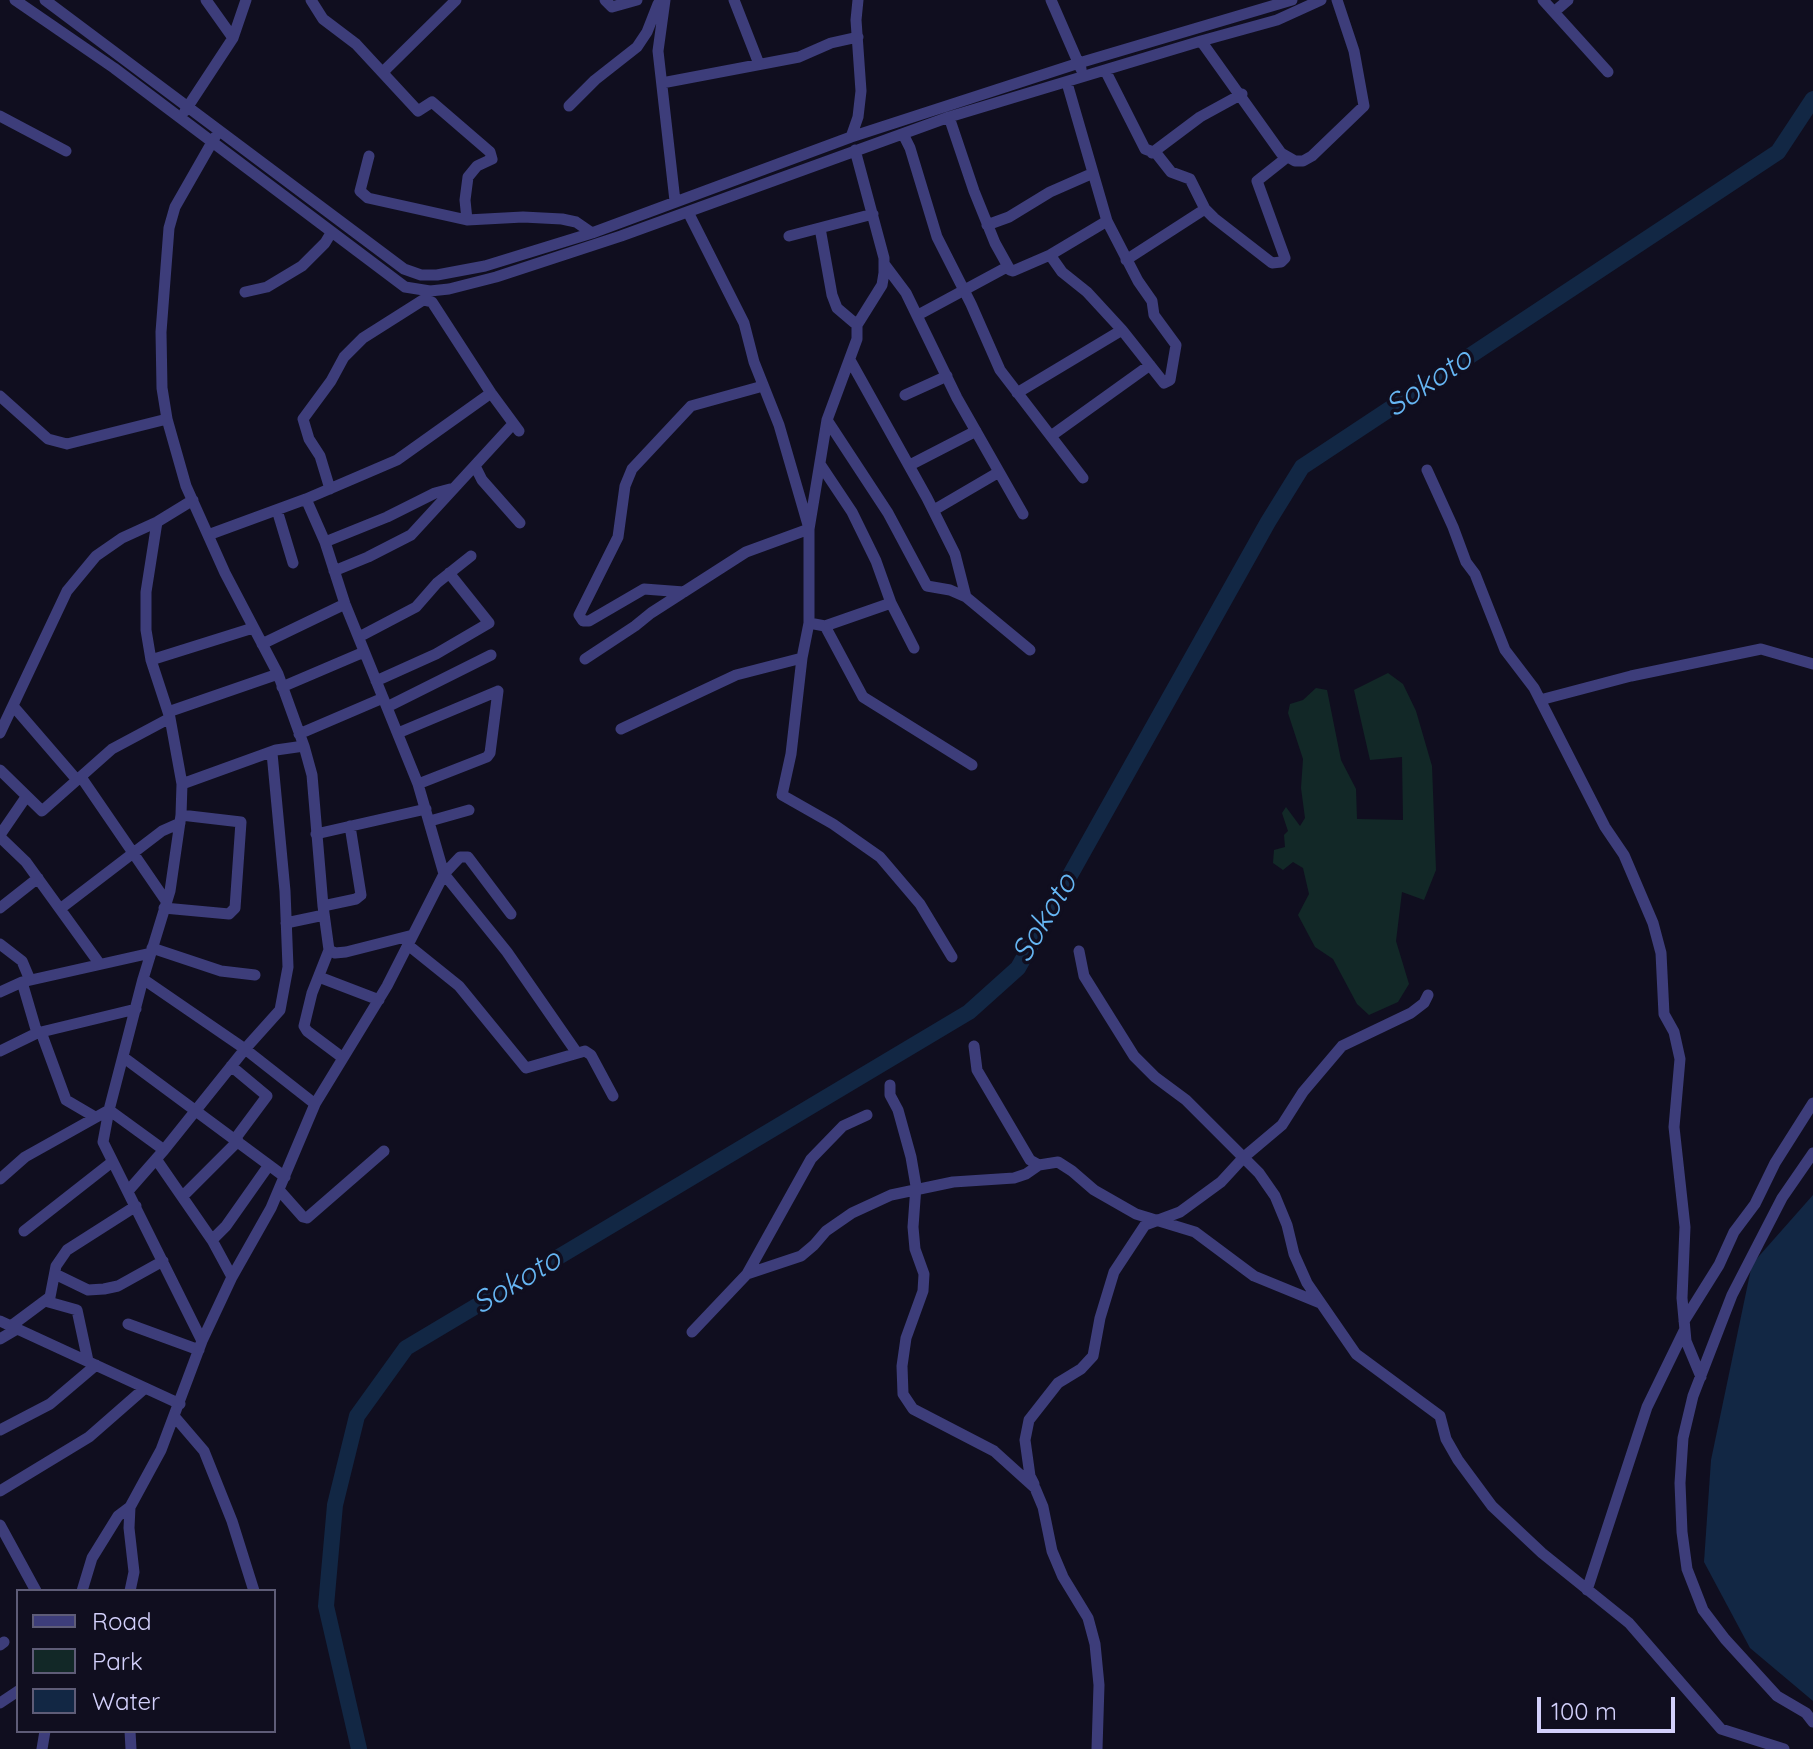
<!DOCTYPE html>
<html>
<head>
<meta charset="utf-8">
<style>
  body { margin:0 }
  #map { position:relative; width:1813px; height:1749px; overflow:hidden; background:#100e1f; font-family:Quicksand,sans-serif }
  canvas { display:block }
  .legend { position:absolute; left:16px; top:1589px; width:260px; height:144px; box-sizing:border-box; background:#100e1f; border:2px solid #5e5c77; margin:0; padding:10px 14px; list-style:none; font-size:24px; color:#d3d0fb }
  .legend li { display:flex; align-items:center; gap:16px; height:40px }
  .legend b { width:40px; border:2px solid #5e5c77 }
  .scale { position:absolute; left:1537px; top:1697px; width:138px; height:36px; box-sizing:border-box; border:4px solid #d3d0fb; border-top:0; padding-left:10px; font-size:24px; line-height:28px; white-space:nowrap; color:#d3d0fb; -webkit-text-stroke:6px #100e1f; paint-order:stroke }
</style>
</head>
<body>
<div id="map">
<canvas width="1813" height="1749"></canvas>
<ul class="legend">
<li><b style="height:10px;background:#3d3d7a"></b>Road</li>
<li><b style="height:22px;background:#122827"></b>Park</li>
<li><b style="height:22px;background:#122744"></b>Water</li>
</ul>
<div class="scale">100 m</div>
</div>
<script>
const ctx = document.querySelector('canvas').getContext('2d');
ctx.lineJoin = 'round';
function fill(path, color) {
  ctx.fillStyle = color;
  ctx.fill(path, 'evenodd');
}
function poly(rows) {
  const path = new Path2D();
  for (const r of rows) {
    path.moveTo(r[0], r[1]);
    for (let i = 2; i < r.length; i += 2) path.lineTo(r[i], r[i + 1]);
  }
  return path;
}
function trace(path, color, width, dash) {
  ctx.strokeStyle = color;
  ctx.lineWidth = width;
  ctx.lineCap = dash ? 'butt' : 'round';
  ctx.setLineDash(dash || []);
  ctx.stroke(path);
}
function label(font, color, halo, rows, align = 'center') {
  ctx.font = font + ' Quicksand,sans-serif';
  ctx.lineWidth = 7;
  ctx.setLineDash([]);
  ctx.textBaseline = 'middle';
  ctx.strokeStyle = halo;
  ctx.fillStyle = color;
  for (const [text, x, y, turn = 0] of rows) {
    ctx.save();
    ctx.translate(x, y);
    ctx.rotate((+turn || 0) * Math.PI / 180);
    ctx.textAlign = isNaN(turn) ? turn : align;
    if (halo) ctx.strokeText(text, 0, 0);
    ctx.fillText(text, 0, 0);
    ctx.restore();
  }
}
const green = poly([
  [1388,673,1403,684,1416,711,1432,766,1436,870,1424,900,1402,892,1396,941,1409,984,1398,1002,1369,1015,1357,1004,1333,959,1315,947,1298,915,1309,894,1303,868,1293,862,1283,870,1273,863,1274,850,1285,847,1284,835,1288,831,1282,813,1286,807,1300,826,1305,818,1301,788,1303,759,1288,713,1290,704,1303,700,1316,688,1327,690,1341,760,1356,789,1357,819,1403,820,1402,757,1370,760,1354,690]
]);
const water = poly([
  [1813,1195,1813,1701,1750,1648,1704,1562,1711,1460,1752,1264]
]);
const river = poly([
  [359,1749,326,1606,335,1505,357,1416,406,1348,969,1012,1018,968,1268,522,1302,467,1778,152,1813,99]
]);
const minor = poly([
  [15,0,114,68,405,287,430,291,449,289,496,277,621,236,949,117,1201,41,1277,20,1321,0],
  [45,0,404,269,421,275,437,275,485,266,592,233,851,137,1079,63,1292,0],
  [206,0,233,38],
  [311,0,323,19,356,44,418,111,432,102,490,152,492,159,477,166,468,177,465,200,467,220],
  [605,0,612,7,637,0],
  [665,0,658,51,675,201],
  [734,0,759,64],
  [1051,0,1081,69],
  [1543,0,1608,72],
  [1554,12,1568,0],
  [1201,41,1281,153,1295,161,1303,161,1312,156,1364,106,1354,51,1337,0],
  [1105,70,1145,149,1156,153,1171,172,1190,179,1205,209,1214,218,1272,263,1281,262,1285,258,1257,181,1286,158],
  [384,74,386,69,456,0],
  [662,83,799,57,831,43,858,37],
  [569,106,595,80,637,47,647,32,658,4],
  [185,111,233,38,246,0],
  [0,116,66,151],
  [949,117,974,191,995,243,1010,270,1013,271,1050,255,1107,221],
  [903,134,910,148,937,237,971,304,1000,370,1083,478],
  [215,137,175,207,169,228,161,332,162,388,167,419,186,486,225,573,278,674,304,746,312,775,323,906,329,950,312,993,304,1026,307,1031,343,1058],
  [851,137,858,117,861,91,856,20,858,0],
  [855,150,884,258,884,273,882,285,857,325,857,339,827,420,809,529,809,623,802,658,791,754,782,795,833,824,880,857,920,904,952,957],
  [1152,153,1200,117,1242,94],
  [369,156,360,191,368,198,467,220,523,217,562,219,576,222,592,233],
  [688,212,744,323,754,362,779,425,808,525],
  [987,225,1009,217,1050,192,1091,174],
  [820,228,832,295,837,308,857,325],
  [789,236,873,214],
  [1050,255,1062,272,1087,292,1122,330,1164,383,1170,380,1176,345,1154,315,1152,301,1138,281,1107,221,1067,83],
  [1126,260,1205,209],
  [885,265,906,293,957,398,1023,514],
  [245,292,267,287,302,266,325,243,331,233],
  [918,315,1007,267],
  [850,360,927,498,955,554,966,597],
  [1017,393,1122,330],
  [905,395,947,376],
  [0,396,48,439,67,444,167,419],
  [827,420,888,513,927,586,950,590,966,597,1030,650],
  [1051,436,1150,365],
  [820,464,852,512,876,561,891,603,914,648],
  [910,465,976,431],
  [475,466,482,480,520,523],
  [1427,470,1453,527,1466,562,1475,574,1505,650,1534,688,1605,827,1624,855,1653,923,1661,953,1664,1014,1674,1032,1680,1059,1674,1127,1685,1227,1682,1298,1686,1341,1701,1377],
  [330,489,320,456,309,439,303,419,331,381,344,357,363,338,423,300,432,302,491,393,519,431],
  [306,499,325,542,345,604,418,784,444,874,507,952,577,1053],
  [277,510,293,563],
  [934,510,999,472],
  [157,522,146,592,146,630,151,660,170,718,182,784,181,815,170,891,143,979,109,1110,103,1142,202,1341],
  [208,535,306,499,397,460,491,393],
  [325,542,387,517,435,493,450,489],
  [334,571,368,557,411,535,513,424],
  [684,592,644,589,589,621,583,621,579,615,618,537,625,486,632,469,691,406,763,386],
  [809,623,825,626,891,603],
  [825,626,863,697,972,765],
  [359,637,416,607,437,583,471,556],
  [262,644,345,604],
  [585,659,635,626,651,613,746,552,809,529],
  [151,660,253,628],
  [376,681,436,654,489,623,449,573],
  [282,687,364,652],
  [1540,700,1631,676,1761,649,1813,664],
  [14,707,77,780],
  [387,707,491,655],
  [168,712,278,674],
  [621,729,736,675,802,658],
  [0,733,67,591,96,556,122,538,157,522,193,500],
  [398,733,498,691],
  [299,734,383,698],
  [0,770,42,811,112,749,170,718],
  [81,777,166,901],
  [182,784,276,750,304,746],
  [418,784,487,757,490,753,498,691],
  [430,821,469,810],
  [316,834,426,809],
  [0,835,26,797],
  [0,837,26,862,99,963],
  [323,906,356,899,361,895,350,826],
  [0,908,38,878],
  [164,908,229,914,235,908,241,822,181,815],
  [60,909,162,831,180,823],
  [286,923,324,915],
  [0,944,22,961,30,980],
  [408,945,459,986,526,1068,585,1051,591,1055,613,1096],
  [152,948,221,971,255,975],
  [329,950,335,953,346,952,413,935],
  [1079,951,1084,976,1134,1056,1155,1077,1186,1100,1259,1173,1275,1196,1287,1225,1294,1254,1307,1283,1356,1354,1440,1416,1446,1439,1458,1460,1492,1506,1542,1553,1629,1623,1721,1729,1784,1749],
  [319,977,379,1000],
  [143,979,245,1049,315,1104],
  [22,982,37,1033],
  [0,992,22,982,151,953],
  [41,1032,66,1100,95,1117],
  [974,1046,977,1070,1030,1160,1039,1165,1058,1162,1072,1171,1094,1190,1136,1214,1195,1232,1254,1276,1320,1303],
  [0,1051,37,1033,136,1009],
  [123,1057,285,1177],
  [231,1066,267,1096,235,1139],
  [890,1085,890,1095,898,1110,911,1157,916,1186,913,1227,915,1249,924,1274,923,1291,906,1338,902,1366,903,1394,913,1409,994,1451,1035,1488,1043,1507,1052,1551,1063,1577,1088,1618,1095,1644,1099,1685,1097,1749],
  [109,1110,164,1150],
  [1813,1153,1782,1198,1732,1295,1693,1396,1683,1438,1680,1483,1682,1532,1687,1569,1703,1610,1725,1639,1777,1696,1806,1713,1813,1722],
  [156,1159,212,1240,232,1277],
  [0,1179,25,1157,109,1110],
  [279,1190,303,1217,307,1218,384,1151],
  [128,1191,164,1150,245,1049,280,1010,288,967,285,891,272,753],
  [183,1196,238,1141],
  [24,1231,112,1162],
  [212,1240,226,1226,269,1165],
  [55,1274,88,1290,104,1289,118,1286,163,1261],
  [747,1274,801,1256,814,1245,826,1231,852,1213,891,1195,953,1182,1014,1178,1026,1174,1039,1165],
  [45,1301,77,1310,88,1361],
  [0,1321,180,1404],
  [1684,1321,1719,1265,1734,1232,1755,1204,1775,1163,1813,1103],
  [128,1324,199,1350],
  [11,1326,50,1297,56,1266,67,1250,136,1206],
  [692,1332,747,1274,811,1159,843,1126,867,1115],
  [0,1339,17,1329],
  [174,1416,204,1451,232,1521,254,1591],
  [0,1430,50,1404,96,1365],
  [1034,1484,1030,1476,1025,1440,1029,1420,1058,1383,1081,1369,1093,1356,1100,1318,1114,1272,1145,1225,1180,1212,1221,1182,1244,1157,1282,1125,1303,1092,1342,1046,1411,1013,1424,1003,1428,995],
  [0,1491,89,1437,145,1388],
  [0,1525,36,1591],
  [1587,1590,1647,1407,1684,1331],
  [82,1591,92,1558,118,1516,130,1507],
  [130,1591,134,1572,129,1528,130,1507,161,1450,202,1341,232,1277,271,1208,315,1104,387,986,444,874,460,857,468,857,511,914],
  [0,1645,4,1642],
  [0,1703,18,1691],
  [130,1731,131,1749],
  [42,1749,45,1731]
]);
const waterNames = [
  ["Sokoto",1429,383,-34],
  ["Sokoto",1045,918,-59],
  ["Sokoto",517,1282,-31]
];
fill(green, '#122827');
fill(water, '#122744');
trace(river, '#122744', 16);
trace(minor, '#3d3d7a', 11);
label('italic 30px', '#66b6f3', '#100e1f', waterNames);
</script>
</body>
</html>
